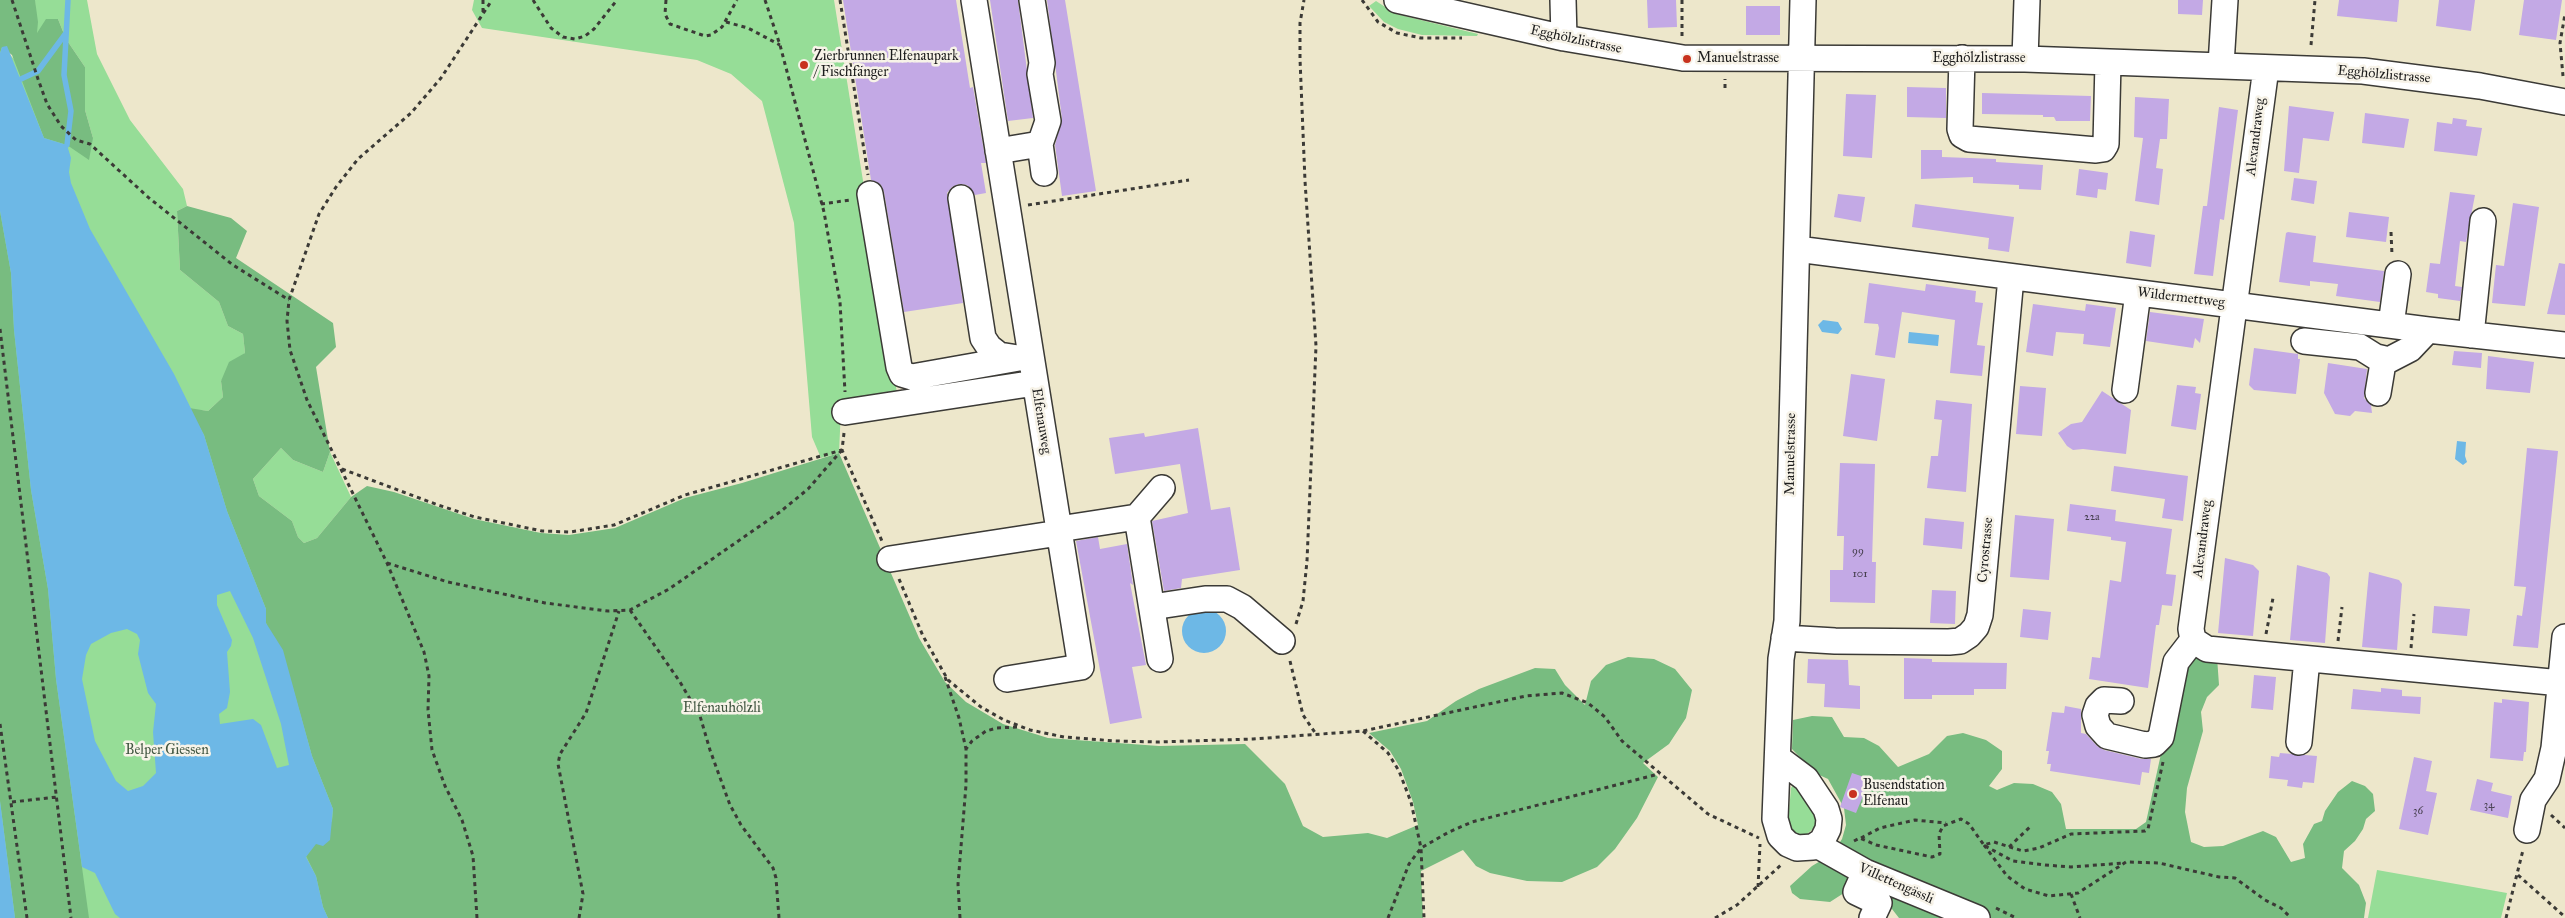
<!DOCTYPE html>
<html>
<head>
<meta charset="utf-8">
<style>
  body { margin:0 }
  canvas { display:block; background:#ede7cb }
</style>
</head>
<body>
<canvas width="2565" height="918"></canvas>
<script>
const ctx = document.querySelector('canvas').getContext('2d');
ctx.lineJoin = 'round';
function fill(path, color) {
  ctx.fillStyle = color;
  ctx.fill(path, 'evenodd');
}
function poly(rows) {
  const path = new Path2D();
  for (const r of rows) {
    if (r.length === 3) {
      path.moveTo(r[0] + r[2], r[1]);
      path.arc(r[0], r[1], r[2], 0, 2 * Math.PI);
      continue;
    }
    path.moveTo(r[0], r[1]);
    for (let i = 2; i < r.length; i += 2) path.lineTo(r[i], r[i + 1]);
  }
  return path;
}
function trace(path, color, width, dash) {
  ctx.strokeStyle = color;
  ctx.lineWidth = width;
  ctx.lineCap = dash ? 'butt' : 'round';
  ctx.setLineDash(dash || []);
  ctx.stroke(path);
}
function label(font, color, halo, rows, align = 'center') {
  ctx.font = font + ' "IM FELL Great Primer",serif';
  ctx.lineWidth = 5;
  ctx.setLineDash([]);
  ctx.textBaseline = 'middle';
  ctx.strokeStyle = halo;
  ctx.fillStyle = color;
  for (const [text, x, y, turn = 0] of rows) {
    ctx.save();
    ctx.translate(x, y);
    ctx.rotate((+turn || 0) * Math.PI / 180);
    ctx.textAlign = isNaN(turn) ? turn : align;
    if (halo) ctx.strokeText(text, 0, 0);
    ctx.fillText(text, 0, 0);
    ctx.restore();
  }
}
const green = poly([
  [35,0,87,0,97,54,130,120,183,189,187,206,177,211,180,270,219,302,228,326,243,334,245,353,221,381,223,397,208,411,200,410,423,918,0,918,0,45,93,138,85,110,85,67,66,39,58,19,36,34],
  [474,0,834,0,898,399,841,409,839,453,821,458,812,437,794,223,762,101,731,74,697,60,482,28,472,10],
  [1376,1,1396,14,1478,34,1477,36,1422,35,1398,29,1384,22,1369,6],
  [281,448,293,460,323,472,330,452,351,497,317,538,304,543,298,537,292,521,259,496,253,479],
  [1794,784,1817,814,1815,827,1806,835,1799,836,1792,832,1788,823,1791,788],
  [2377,870,2507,893,2501,918,2368,918]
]);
const forest = poly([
  [0,0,35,0,38,22,37,33,46,19,58,19,66,39,85,67,85,110,93,138,89,160,67,145,44,138,12,55,2,47,0,53],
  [187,206,231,218,247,231,236,258,333,323,336,347,316,367,330,452,323,472,293,460,281,448,253,479,259,496,292,521,298,537,304,543,317,538,351,497,367,486,394,492,474,519,541,533,569,535,615,528,685,498,742,483,839,453,919,638,945,682,966,702,1003,724,1048,738,1159,746,1245,744,1285,784,1303,826,1323,837,1368,833,1387,838,1418,825,1413,802,1401,769,1390,751,1369,733,1427,721,1456,701,1479,689,1535,668,1555,669,1565,685,1585,705,1591,681,1606,665,1628,657,1654,659,1675,669,1692,690,1686,718,1669,744,1643,763,1658,777,1637,818,1615,849,1597,867,1562,882,1527,881,1490,873,1476,866,1463,850,1421,871,1423,918,328,918,323,907,316,876,306,856,332,821,333,809,312,756,292,685,266,623,266,609,227,511,204,435,189,408,208,411,223,397,221,381,229,362,245,353,243,334,228,326,219,302,180,270,177,211],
  [0,211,11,273,14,330,31,490,48,589,56,679,89,918,15,918,0,801],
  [2195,653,2217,657,2219,685,2207,697,2201,712,2203,731,2187,788,2185,812,2191,842,2204,847,2223,846,2263,831,2276,837,2291,862,2305,858,2303,844,2314,824,2322,821,2325,811,2338,792,2352,781,2365,786,2373,794,2375,811,2366,819,2363,829,2355,841,2344,851,2342,868,2359,885,2366,903,2364,918,1899,918,1892,909,1891,896,1898,883,1847,891,1830,902,1800,899,1792,893,1790,886,1812,866,1832,854,1842,839,1846,825,1844,808,1828,779,1815,773,1792,749,1793,720,1812,716,1832,717,1844,737,1864,738,1879,746,1898,767,1929,754,1947,736,1963,733,1986,740,2002,751,2002,769,1989,786,1997,790,2014,783,2033,784,2052,792,2061,804,2066,829,2136,829,2146,822,2181,663]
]);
const water = poly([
  [7,46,44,138,67,145,71,158,69,172,71,183,90,229,174,374,204,435,227,511,266,609,266,623,283,650,312,756,333,809,330,840,323,846,316,844,306,857,316,876,323,907,328,918,120,918,115,914,95,873,82,867,56,679,48,589,31,490,14,330,11,273,0,211,0,53,2,47],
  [230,591,253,638,281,724,289,765,277,768,261,725,253,719,220,724,219,714,227,708,230,692,227,652,231,646,232,640,217,605,217,595],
  [127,629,137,634,140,640,138,654,148,693,156,704,153,732,156,773,143,786,128,791,116,781,95,741,82,679,86,655,91,644,111,633],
  [1823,320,1838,322,1842,329,1838,334,1822,332,1818,325],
  [1909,332,1939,335,1938,346,1908,343],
  [2457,441,2466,442,2465,456,2467,462,2463,465,2455,459],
  [1204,631,22],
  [0,801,15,918,0,918]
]);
const stream = poly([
  [21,79,38,71,66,33],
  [67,145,71,111,64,75,68,0]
]);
const building = poly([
  [843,0,956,0,970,88,973,87,986,163,981,163,986,193,975,195,967,185,959,184,952,187,947,193,963,303,904,312,884,192,881,185,871,180],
  [990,0,1018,0,1033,118,1008,121],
  [1047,0,1065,0,1096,191,1062,196,1055,145,1062,119],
  [1647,0,1676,0,1677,27,1648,28],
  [2178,0,2203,0,2202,15,2178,14],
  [2339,0,2399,0,2397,22,2337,16],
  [2439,0,2475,0,2471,31,2436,26],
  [2524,0,2562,0,2556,40,2519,35],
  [1746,6,1780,6,1780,35,1746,35],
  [1907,87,1946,88,1946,118,1907,117],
  [1982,93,2091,96,2090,121,2056,121,2054,117,2043,117,2043,115,1982,114],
  [1846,94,1876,95,1872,158,1843,156],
  [2135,97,2169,99,2167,139,2160,139,2156,168,2163,169,2159,205,2135,201,2143,138,2134,137],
  [2289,106,2334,112,2329,141,2303,138,2299,173,2284,171],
  [2219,107,2238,110,2224,220,2220,219,2213,276,2194,274,2203,206,2207,206],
  [2365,113,2409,119,2404,148,2362,143],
  [2453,118,2467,120,2466,126,2482,128,2477,156,2434,151,2437,122,2452,124],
  [1921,150,1942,150,1942,157,1996,159,1996,162,2043,165,2041,190,2019,189,2019,185,1973,183,1973,177,1921,179],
  [2079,169,2108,173,2106,190,2098,189,2097,198,2076,195],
  [2294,178,2317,181,2314,204,2291,200],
  [2450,192,2475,195,2466,242,2460,241,2455,286,2462,287,2460,301,2438,298,2438,294,2426,292,2430,263,2440,264],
  [1838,194,1865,197,1861,222,1834,217],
  [2513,203,2539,207,2525,306,2492,303,2496,265,2504,266],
  [1915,204,2014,217,2009,252,1988,249,1989,238,1912,227],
  [2349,212,2389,217,2386,242,2346,237],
  [2130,231,2155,235,2151,267,2126,263],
  [2288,232,2316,236,2313,262,2384,271,2380,302,2336,296,2338,284,2310,281,2310,286,2279,282,2286,233],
  [2559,263,2565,264,2565,315,2547,314],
  [1869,283,1925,291,1926,284,1976,291,1975,302,1983,303,1977,345,1985,346,1982,376,1950,373,1955,320,1902,312,1895,358,1875,355,1879,328,1878,324,1864,323],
  [2033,304,2085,311,2086,304,2116,308,2110,347,2083,344,2084,334,2056,332,2053,356,2026,352],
  [2150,312,2204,319,2200,343,2195,338,2193,348,2146,341],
  [2254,348,2298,354,2298,359,2300,359,2296,394,2254,390,2249,385],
  [2454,351,2482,353,2481,368,2452,365],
  [2488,356,2534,362,2530,393,2486,389],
  [2328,363,2367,369,2364,398,2371,405,2372,413,2355,411,2350,416,2335,414,2324,393],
  [1851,374,1885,379,1877,441,1843,436],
  [2177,385,2196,387,2195,393,2201,394,2196,430,2171,426],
  [2020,386,2046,388,2042,436,2016,434],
  [2102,391,2131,410,2126,454,2083,449,2073,450,2067,446,2058,433,2071,424,2082,422],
  [1936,400,1972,404,1966,492,1927,488,1931,456,1938,456,1942,420,1934,419],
  [1198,428,1211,510,1230,507,1240,570,1182,579,1181,588,1164,591,1152,521,1188,513,1180,464,1115,474,1109,438,1144,433,1145,437],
  [2527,448,2558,451,2538,648,2513,646,2517,615,2522,616,2526,587,2514,586],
  [1840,463,1875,464,1872,562,1876,562,1875,603,1830,602,1830,570,1843,570,1844,536,1837,536],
  [2114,466,2188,476,2183,521,2162,518,2165,499,2111,491],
  [2070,504,2116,510,2115,521,2172,529,2166,574,2176,575,2174,592,2172,606,2162,605,2159,625,2156,625,2148,688,2089,679,2092,657,2100,658,2110,580,2121,582,2126,542,2111,540,2111,537,2067,531],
  [2015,515,2054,519,2049,580,2010,577],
  [1925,518,1964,522,1962,549,1923,545],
  [1098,537,1100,549,1127,544,1133,585,1130,583,1146,665,1132,667,1142,718,1110,724,1076,541],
  [2225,558,2253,565,2259,571,2253,636,2218,633],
  [2297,565,2327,573,2330,577,2325,643,2290,640],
  [2369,572,2399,580,2402,584,2397,650,2362,647],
  [1932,590,1956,591,1955,624,1930,623],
  [2434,606,2470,609,2467,636,2432,633],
  [2023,609,2051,612,2048,640,2020,637],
  [1904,658,1932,659,1932,662,2007,663,2006,689,1974,689,1974,695,1932,695,1932,699,1904,699],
  [1808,659,1848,660,1849,685,1860,686,1860,709,1824,707,1825,684,1807,683],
  [2254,675,2276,677,2273,710,2251,708],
  [2381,688,2402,690,2402,696,2421,697,2420,714,2351,709,2353,689,2381,692],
  [2502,699,2529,702,2526,752,2524,752,2523,761,2490,758,2494,702,2502,703],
  [2065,706,2081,709,2081,733,2086,734,2097,746,2104,750,2142,759,2151,759,2149,773,2142,772,2140,785,2050,771,2051,764,2047,764,2049,751,2046,751,2052,712,2064,713],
  [2280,753,2317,756,2314,783,2303,782,2302,788,2287,786,2288,780,2269,778,2271,756,2279,757],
  [2414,757,2432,761,2426,791,2437,793,2428,835,2399,829],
  [1852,773,1870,779,1856,813,1840,807],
  [2477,779,2493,783,2491,791,2512,796,2508,818,2470,810]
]);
const path = poly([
  [12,0,38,79,47,104,61,126,76,140,90,144,149,198,233,265,289,300],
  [483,0,483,15],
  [533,0,551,28,563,37,575,39,585,36,594,29,617,0],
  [666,0,665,14,670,24,705,36,711,35,722,27,737,0],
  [765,0,780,45,824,212,840,302,845,392],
  [840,0,868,175],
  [1362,0,1378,22,1397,33,1421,38,1462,38],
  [1682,0,1682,37],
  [726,22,748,28,780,45],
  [2311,45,2315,0],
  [2563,76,2560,43,2565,14],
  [1725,88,1725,79],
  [821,204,851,200],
  [1028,205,1189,180],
  [2391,232,2392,255],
  [0,329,71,918],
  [844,433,842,450,882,541],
  [342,469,438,505,475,517,542,531,570,532,614,525,685,495,842,450],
  [387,563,448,582,545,603,608,611,630,610,669,589,780,512,808,489,841,451],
  [899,579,923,636,948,680,981,707,1004,720,1030,730,1064,737,1115,741,1159,742,1253,739,1363,731,1526,696,1562,693,1588,703,1605,717,1622,741,1708,814,1759,838],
  [630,610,680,682,700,716,710,750,730,805,741,825,773,868,776,878,779,918],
  [1296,624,1303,601,1307,561,1316,346,1305,181,1300,59,1300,23,1304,0],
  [2266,634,2273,598],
  [2338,641,2342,607],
  [2411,648,2414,614],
  [1290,661,1303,715,1316,734],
  [945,677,959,718,966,749],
  [0,724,27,918],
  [1363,731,1388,753,1399,771,1411,802,1421,848,1424,918],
  [12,802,57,797],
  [2551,815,2565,828],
  [1861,838,1880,828,1915,820,1946,823],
  [1854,841,1860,838,1876,845,1932,857,1940,854,1939,834,1943,826,1961,819,1969,824,1984,845,1994,842,2023,851,2039,848,2071,834,2145,831,2148,829,2163,762],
  [1984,845,2007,876,2025,889,2049,896,2078,893,2126,862,2159,863,2219,877,2235,878,2265,900,2281,908,2291,918],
  [1985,846,2013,861,2045,865,2071,867,2124,863],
  [2009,847,2032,825],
  [2518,875,2565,917],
  [1758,887,1760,844],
  [2071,894,2080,918],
  [1996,908,2016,918],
  [477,918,473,856,462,820,445,786,432,750,428,710,429,676,424,652,387,563,307,400,290,350,287,321,289,300,319,214,336,187,358,159,411,113,441,78,492,0],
  [579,918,583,894,558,764,560,754,586,713,619,611],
  [960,918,958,884,966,785,966,749,972,741,986,731,997,728,1017,727],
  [1388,918,1409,864,1421,848,1449,832,1472,822,1659,774],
  [1715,918,1737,905,1781,865],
  [2506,918,2523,850]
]);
const minor = poly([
  [974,0,1081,667,1007,679],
  [1032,0,1042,63,1040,74,1048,121,1040,144],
  [1397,0,1564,38,1683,58,2025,59,2363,71,2480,86,2565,102],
  [1563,0,1564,38],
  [1962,58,1960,129,1962,135,1969,139,2096,150,2103,149,2106,144,2108,62],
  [2025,59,2027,0],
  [2221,65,2225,0],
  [2266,68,2191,629,2193,640,2207,649,2561,683],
  [998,151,1040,144,1044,173],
  [870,194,899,367,902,374,912,377,1019,358],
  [961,198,983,338,989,347,999,355,1018,358],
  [1797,249,2428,330,2565,345],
  [2391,325,2398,274],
  [2471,335,2483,221],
  [2304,341,2360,347,2376,357,2389,360],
  [2125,390,2138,293],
  [2378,393,2383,363,2410,349,2428,330],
  [845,412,1035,383],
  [1137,517,1162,488],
  [1059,529,1137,517,1160,659],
  [890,559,1059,533],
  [1152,607,1205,599,1227,599,1242,607,1282,641],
  [1784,638,1835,641,1949,642,1960,641,1969,635,1976,627,1980,615,2011,277],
  [2121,701,2104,700,2098,706,2095,715,2098,726,2107,736,2145,745,2154,744,2161,737,2176,662,2193,640],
  [2299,742,2307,659],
  [1778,758,1806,779,1826,809,1829,819,1828,829,1822,841,1813,847,1797,848,1788,844,1780,836,1775,819,1781,659,1787,621,1803,0],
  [2527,830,2533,800,2547,779,2554,748,2565,637],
  [1817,845,1865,872,1977,918],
  [1865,872,1856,892,1879,903,1872,918]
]);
const markers = [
  [1687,59,5,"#c8321e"],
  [804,65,5,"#c8321e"],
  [1853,794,5,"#c8321e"]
];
const numberNames = [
  ["22a",2092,517],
  ["99",1858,551],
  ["101",1860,574],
  ["34",2489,805],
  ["36",2418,811]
];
const streetNames = [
  ["Egghölzlistrasse",1576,40,12],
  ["Egghölzlistrasse",1979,59],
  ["Egghölzlistrasse",2384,75,5],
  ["Alexandraweg",2256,137,-83],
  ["Wildermettweg",2181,298,7],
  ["Elfenauweg",1041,421,81],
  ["Manuelstrasse",1791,454,-89],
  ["Alexandraweg",2203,539,-83],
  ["Cyrostrasse",1986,550,-85],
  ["Villettengässli",1896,884,24]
];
const poiNames = [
  ["Zierbrunnen Elfenaupark",814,57],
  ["/ Fischfänger",814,73],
  ["Manuelstrasse",1697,59],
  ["Busendstation",1863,786],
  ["Elfenau",1863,802]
];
const parkNames = [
  ["Elfenauhölzli",722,709],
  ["Belper Giessen",167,751]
];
fill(green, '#96dd97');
fill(forest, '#78bc80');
fill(water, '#6db8e6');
trace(stream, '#6db8e6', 5.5);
fill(building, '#c3a9e5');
trace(minor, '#3b3a36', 28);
trace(path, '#3b3a36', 3, [4, 4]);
trace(minor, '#fff', 25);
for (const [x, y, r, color] of markers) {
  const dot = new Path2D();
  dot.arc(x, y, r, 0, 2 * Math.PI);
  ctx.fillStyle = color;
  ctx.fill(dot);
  trace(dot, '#f7f3e8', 2);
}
label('11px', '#463f4e', null, numberNames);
label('14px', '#1c1c1c', '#f7f3e8', streetNames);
label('14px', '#1c1c1c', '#f7f3e8', poiNames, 'left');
label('14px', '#415641', '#f7f3e8', parkNames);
</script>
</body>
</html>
